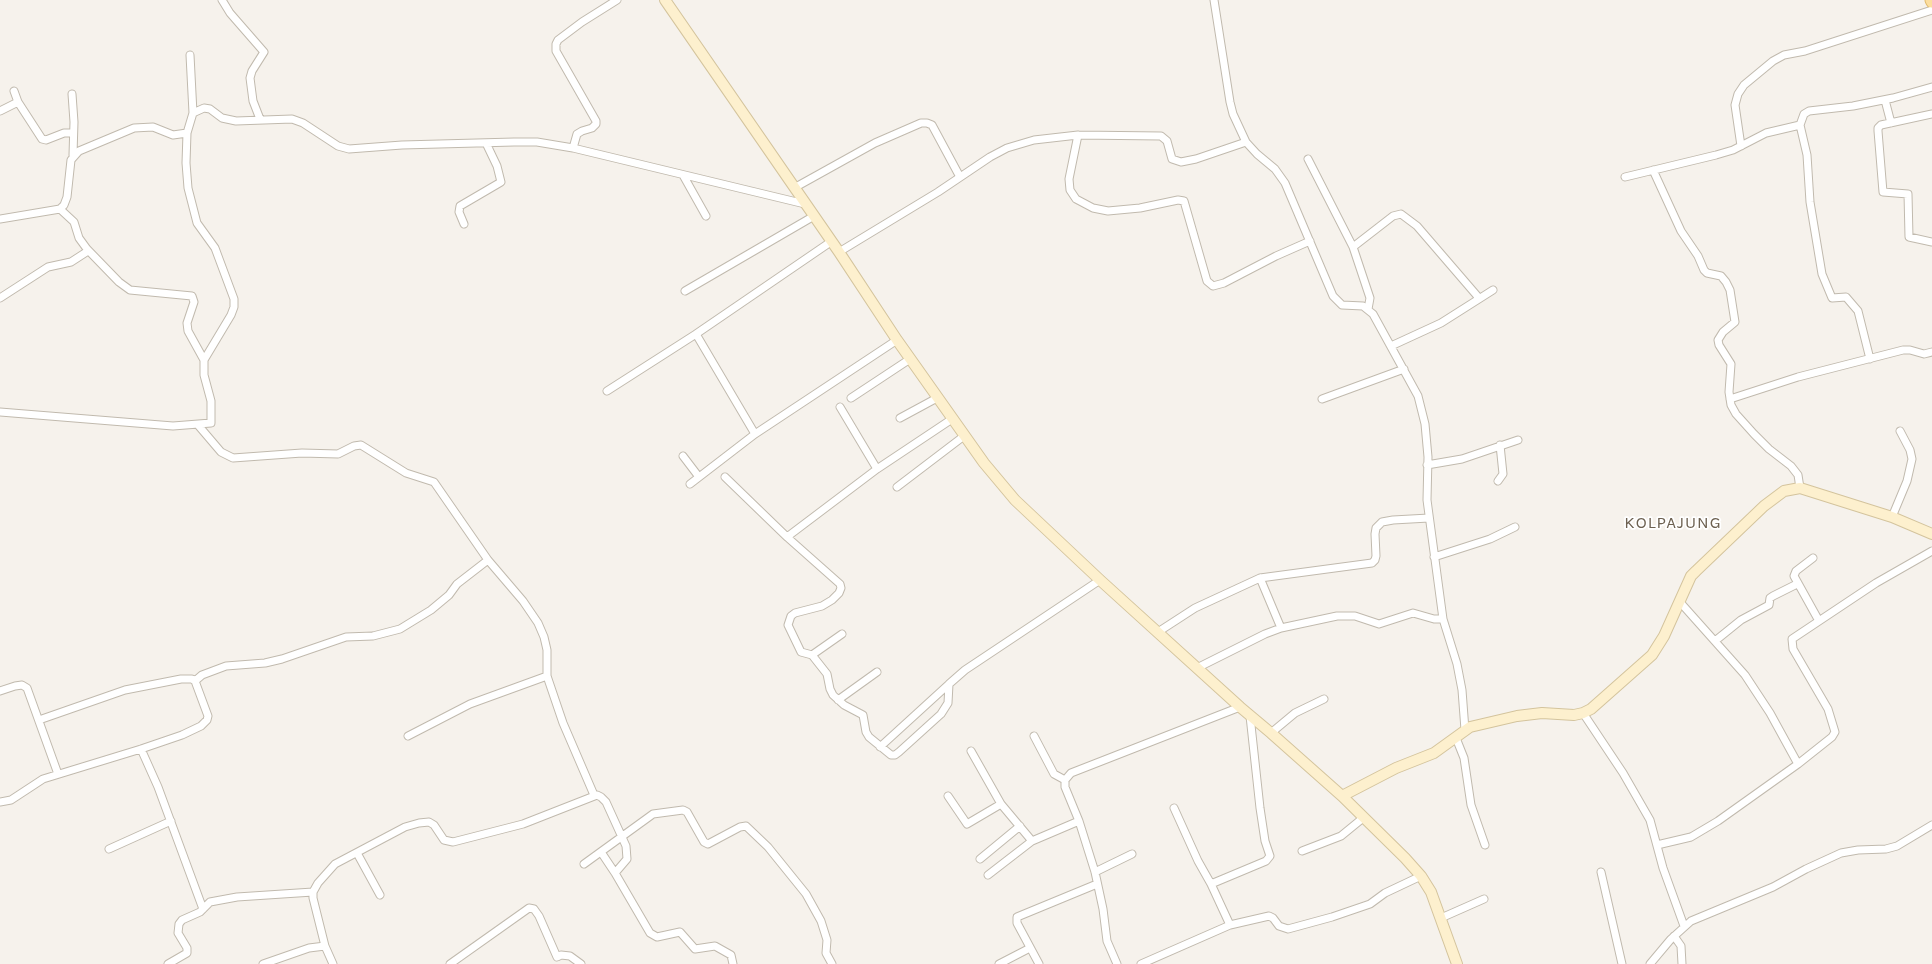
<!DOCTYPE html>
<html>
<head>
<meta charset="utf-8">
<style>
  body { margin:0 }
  canvas { display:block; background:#f6f2ec }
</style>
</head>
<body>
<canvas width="1932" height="964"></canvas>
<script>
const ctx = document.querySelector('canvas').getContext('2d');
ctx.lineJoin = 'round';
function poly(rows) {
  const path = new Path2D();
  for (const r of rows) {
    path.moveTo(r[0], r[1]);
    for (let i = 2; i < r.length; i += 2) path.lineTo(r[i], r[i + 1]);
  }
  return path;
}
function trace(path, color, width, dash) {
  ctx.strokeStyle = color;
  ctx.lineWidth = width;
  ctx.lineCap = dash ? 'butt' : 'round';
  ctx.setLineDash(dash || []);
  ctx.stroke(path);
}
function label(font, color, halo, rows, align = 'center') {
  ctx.font = font + ' Karla,sans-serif';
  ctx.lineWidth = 3.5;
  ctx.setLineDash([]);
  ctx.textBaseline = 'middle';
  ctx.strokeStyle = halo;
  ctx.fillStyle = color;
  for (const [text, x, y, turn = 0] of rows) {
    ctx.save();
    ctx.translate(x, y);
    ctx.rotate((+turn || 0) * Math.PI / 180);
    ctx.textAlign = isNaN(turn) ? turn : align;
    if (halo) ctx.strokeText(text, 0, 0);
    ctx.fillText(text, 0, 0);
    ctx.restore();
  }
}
const street = poly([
  [222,0,230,13,264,52,252,71,250,78,253,101,260,119],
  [1214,0,1230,102,1233,114,1246,142,1257,154,1275,169,1285,183,1333,296,1342,305,1363,306,1373,314,1418,396,1425,424,1428,457,1427,500,1443,619,1457,664,1462,690,1465,730],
  [14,91,18,102,42,139,46,140,64,133,73,133],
  [72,94,74,122,73,155],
  [1885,100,1891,123],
  [0,111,18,102],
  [193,113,204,108,210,109,222,118,236,121,292,119,303,123,338,146,349,149,402,145,514,142,537,142,573,148,805,204],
  [1932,114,1881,125,1878,128,1878,131,1883,192,1908,194,1909,237,1932,242],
  [1078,135,1069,179,1070,190,1076,199,1093,208,1108,211,1140,208,1178,200,1184,201,1207,281,1213,286,1224,283,1276,256,1310,241],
  [1741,146,1735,105,1738,94,1744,85,1773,61,1784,55,1805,51,1932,10],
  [573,148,577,134,582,131,592,128,596,124,596,121,556,51,556,44,558,40,582,22,617,0],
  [1308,159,1353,247,1370,298,1368,309],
  [1653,170,1681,231,1698,256,1704,270,1707,273,1721,276,1726,282,1730,290,1735,322,1723,332,1718,340,1719,345,1731,364,1729,392,1731,405,1736,414,1754,434,1769,449,1791,466,1798,475,1800,488],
  [683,175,706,216],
  [1625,177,1716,155,1733,150,1766,133,1800,125],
  [794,188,875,143,921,123,927,123,932,125,960,177],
  [60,209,74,222,79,238,87,249,119,282,130,290,192,296,194,302,187,323,188,331,204,360],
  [0,219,60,209,64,205,67,197,71,160,79,151,134,128,153,127,173,135,187,133],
  [464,224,459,212,460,206,501,182,497,166,486,143],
  [1353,247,1393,216,1401,214,1417,226,1479,298],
  [839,252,938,192,990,157,1007,148,1034,140,1078,135,1161,136,1167,141,1172,159,1181,162,1196,159,1246,142],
  [685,291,814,216],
  [0,298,48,267,71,262,88,251],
  [696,334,755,434],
  [1391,346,1441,323,1493,290],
  [1870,359,1858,311,1846,297,1832,298,1822,274,1810,202,1807,155,1800,125,1804,114,1809,111,1853,106,1893,98,1932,87],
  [607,391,696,334,832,241],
  [851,398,910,359],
  [1322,399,1404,369],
  [1730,399,1798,377,1903,350,1910,350,1924,354,1932,352],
  [840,407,877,469],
  [0,412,173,426,211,423,211,401,204,375,204,360,231,315,234,307,234,299,215,248,197,223,188,188,186,163,187,133,193,113,190,55],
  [900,418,937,398],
  [198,425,221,452,233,458,302,453,338,454,354,446,361,445,406,473,434,482,488,560,523,601,538,623,544,637,547,650,547,676,563,723,594,795],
  [683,456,699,477],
  [1427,465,1462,459,1518,440],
  [725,477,787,537,840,584,841,588,839,593,832,600,822,606,795,613,791,616,788,625,801,652,812,655,827,674,830,689,833,695,844,705,863,715,866,732,869,737,891,755,895,755,899,752,941,714,948,703,949,684,965,670,1100,580],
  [1498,481,1503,474,1500,445],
  [690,484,755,434,897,340],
  [897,487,964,436],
  [1892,517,1907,481,1912,459,1910,450,1900,431],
  [787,537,877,469,952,419],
  [1434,557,1490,539,1515,527],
  [1813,558,1796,571,1794,576,1819,621],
  [1260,578,1281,628],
  [1679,601,1745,675,1770,713,1798,764],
  [1158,632,1195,608,1260,578,1372,563,1375,560,1376,556,1375,534,1376,528,1382,522,1393,520,1429,518],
  [1715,641,1741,620,1769,605,1770,598,1773,596,1797,584],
  [812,655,842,634],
  [1197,668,1265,634,1281,628,1337,616,1355,616,1379,624,1413,613,1434,619,1443,619],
  [0,691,15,686,22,685,27,688,58,774],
  [838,700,877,672],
  [1583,713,1623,773,1650,820,1663,868,1684,926],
  [39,720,125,690,181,679,192,679,195,681],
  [1271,733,1295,713,1324,699],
  [408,736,470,704,547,676],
  [1034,736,1054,774,1065,780],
  [1456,738,1464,758,1471,805,1485,845],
  [880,747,949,684],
  [141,749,158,787,203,909],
  [971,751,1001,804,1032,841],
  [948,796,967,824,1001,804],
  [0,802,11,800,43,779,141,749,182,735,201,726,207,720,208,716,195,681,202,675,226,666,265,663,282,659,346,637,373,636,400,629,431,610,449,595,457,584,488,560],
  [1174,808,1198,861,1211,884],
  [1657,845,1691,837,1718,821,1798,764,1832,737,1835,732,1828,709,1793,649,1792,639,1876,583,1932,551],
  [109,849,171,821],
  [1302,851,1341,836,1363,818],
  [601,852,615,873],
  [357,853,380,895],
  [980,859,1020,826],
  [584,864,653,814,683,810,687,812,704,842,708,844,740,827,746,826,768,847,806,894,821,921,827,940,826,953,832,964],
  [1095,872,1132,854],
  [1601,872,1622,964],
  [988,875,1032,841,1079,821],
  [1441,918,1484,899],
  [1230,925,1211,884,1266,861,1270,856,1265,841,1260,808,1250,716],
  [1674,936,1681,946,1682,964],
  [168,964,187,953,187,948,178,933,179,924,182,920,200,912,210,902,237,897,313,892],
  [263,964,309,948,325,946],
  [333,964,325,946,313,898,313,892,318,883,335,864,405,827,419,823,429,822,434,825,444,840,453,842,523,824,597,795,601,797,606,802,626,846,627,859,615,873,650,933,657,937,680,932,695,949,715,946,731,955,733,964],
  [450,964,529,908,534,909,539,916,557,957,561,955,570,956,581,964],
  [999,964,1030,948],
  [1039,964,1017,923,1017,917,1097,884],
  [1117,964,1107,941,1103,909,1095,872,1079,821,1065,787,1065,780,1071,773,1240,707],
  [1141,964,1230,925,1269,916,1273,918,1279,926,1288,929,1332,917,1370,904,1385,893,1421,876],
  [1650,964,1671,939,1691,921,1773,887,1806,869,1841,853,1858,850,1886,849,1897,846,1932,825]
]);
const secondary = poly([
  [665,0,839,252,897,340,984,463,1015,500,1100,580,1240,707,1271,733,1342,796,1405,858,1421,876,1431,892,1457,964],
  [1342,796,1396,768,1434,753,1470,727,1517,716,1542,713,1574,715,1583,713,1591,709,1652,655,1664,636,1691,576,1696,571,1764,506,1784,491,1800,488,1892,517,1932,534]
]);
const primary = poly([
  [1931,0,1932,2]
]);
const quarterNames = [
  ["KOLPAJUNG",1673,523]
];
trace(street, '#c1baae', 9);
trace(secondary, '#d4c49d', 12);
trace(primary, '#e2bb6d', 13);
trace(street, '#fff', 7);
trace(secondary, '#fdf0ce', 10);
trace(primary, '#fcde9f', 11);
ctx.letterSpacing = '1px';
label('17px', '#6d6151', '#fff', quarterNames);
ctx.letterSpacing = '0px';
</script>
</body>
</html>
